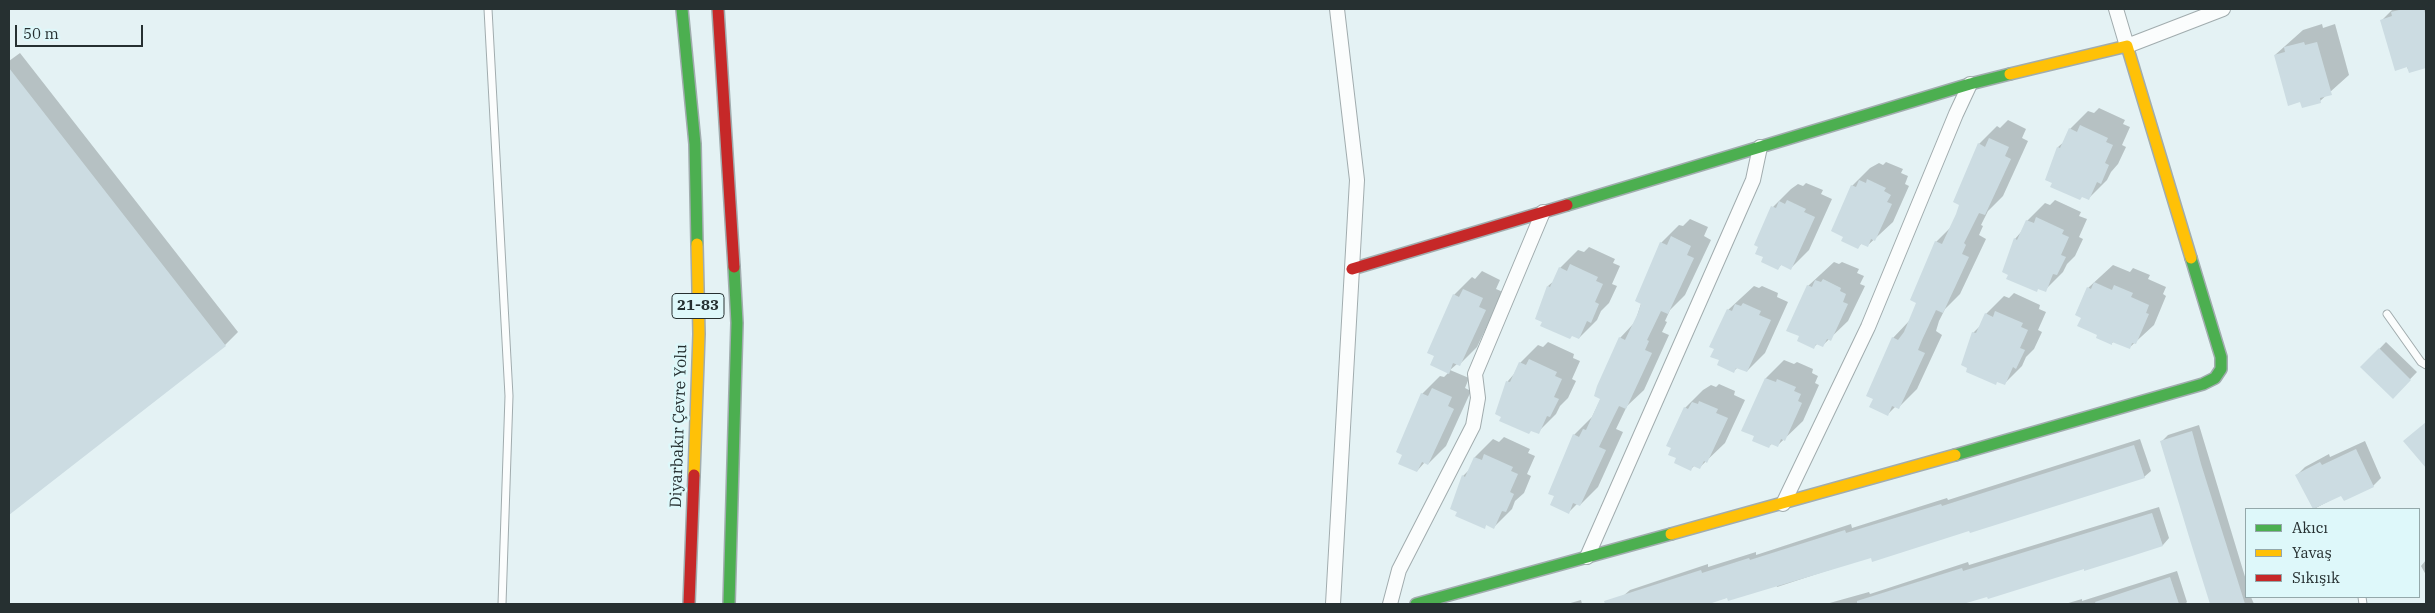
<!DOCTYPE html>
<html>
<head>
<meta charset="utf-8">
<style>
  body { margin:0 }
  #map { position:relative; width:2435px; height:613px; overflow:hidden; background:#e4f2f4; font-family:"IBM Plex Serif",serif }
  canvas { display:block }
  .frame { position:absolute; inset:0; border:10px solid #263031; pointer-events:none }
  .legend { position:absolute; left:2245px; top:508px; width:175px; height:90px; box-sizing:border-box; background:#def8fa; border:1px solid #94a8aa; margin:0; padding:6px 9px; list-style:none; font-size:15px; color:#263031 }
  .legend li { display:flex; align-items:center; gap:10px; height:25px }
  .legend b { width:25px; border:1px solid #94a8aa }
  .scale { position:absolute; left:15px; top:25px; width:128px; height:22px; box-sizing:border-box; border:2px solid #263031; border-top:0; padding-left:6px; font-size:15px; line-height:18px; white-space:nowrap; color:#263031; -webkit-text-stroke:4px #def8fa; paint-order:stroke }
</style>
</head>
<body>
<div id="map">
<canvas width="2435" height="613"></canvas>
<div class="frame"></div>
<ul class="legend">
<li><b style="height:6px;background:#4caf50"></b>Akıcı</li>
<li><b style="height:6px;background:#ffc107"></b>Yavaş</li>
<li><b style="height:6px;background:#c62828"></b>Sıkışık</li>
</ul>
<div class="scale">50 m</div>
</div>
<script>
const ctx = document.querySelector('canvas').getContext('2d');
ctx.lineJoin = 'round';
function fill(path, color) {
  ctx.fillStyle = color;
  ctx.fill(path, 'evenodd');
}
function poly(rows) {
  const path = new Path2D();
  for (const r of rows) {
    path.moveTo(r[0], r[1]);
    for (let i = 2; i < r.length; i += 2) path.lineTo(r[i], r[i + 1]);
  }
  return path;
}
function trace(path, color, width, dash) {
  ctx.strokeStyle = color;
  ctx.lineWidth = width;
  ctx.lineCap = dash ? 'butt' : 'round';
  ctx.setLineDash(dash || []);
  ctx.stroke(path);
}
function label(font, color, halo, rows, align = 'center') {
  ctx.font = font + ' "IBM Plex Serif",serif';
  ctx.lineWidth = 5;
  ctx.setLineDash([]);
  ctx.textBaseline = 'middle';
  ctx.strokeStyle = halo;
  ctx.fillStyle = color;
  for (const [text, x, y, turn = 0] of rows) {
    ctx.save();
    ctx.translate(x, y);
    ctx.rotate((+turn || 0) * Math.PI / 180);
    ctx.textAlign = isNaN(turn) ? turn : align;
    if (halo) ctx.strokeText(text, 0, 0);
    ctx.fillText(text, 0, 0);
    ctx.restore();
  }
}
const shadow = poly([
  [2393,9,2426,9,2426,67,2409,71,2382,20],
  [2322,24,2323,28,2335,24,2349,75,2320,101,2275,55,2303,30],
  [20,53,238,332,225,345,9,513,9,61],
  [2099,108,2125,120,2123,124,2130,127,2122,145,2126,147,2118,164,2111,172,2107,180,2089,198,2058,147,2065,141,2070,129,2088,111,2094,113],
  [2008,120,2026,129,2022,138,2028,141,2003,196,1988,211,1981,225,1983,226,1979,235,1986,239,1960,294,1945,309,1939,321,1936,331,1942,335,1917,389,1899,407,1896,406,1887,415,1874,398,1893,338,1910,320,1918,302,1936,242,1951,227,1957,215,1979,144,1997,126,2000,128],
  [1886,162,1903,169,1901,173,1908,176,1905,184,1909,186,1893,222,1867,246,1862,243,1858,247,1852,186,1870,168,1879,163,1883,165],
  [1806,183,1823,190,1821,194,1832,199,1809,250,1791,268,1782,264,1778,268,1773,207,1791,189,1798,184,1803,186],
  [2055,200,2081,212,2079,216,2087,219,2079,237,2083,239,2075,256,2067,264,2063,272,2045,290,2015,239,2021,232,2027,221,2045,203,2050,205],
  [1690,219,1708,227,1704,236,1711,240,1685,295,1670,310,1665,321,1667,322,1662,332,1669,335,1644,390,1627,406,1616,429,1623,432,1598,487,1580,505,1577,504,1569,512,1574,435,1592,417,1601,398,1620,338,1635,322,1661,243,1679,225,1683,226],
  [1589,247,1615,259,1613,263,1620,266,1612,284,1617,286,1609,303,1601,311,1597,320,1579,338,1548,286,1555,280,1560,268,1578,250,1584,252],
  [1834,262,1839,264,1842,262,1859,269,1857,273,1864,276,1860,284,1865,286,1848,321,1823,345,1818,343,1814,347,1808,286],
  [2113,265,2130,272,2133,268,2150,275,2148,279,2166,287,2163,294,2166,296,2154,325,2129,348,2114,341,2112,343,2082,317,2088,288],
  [1482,271,1500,280,1496,289,1503,292,1477,347,1459,365,1457,364,1450,370,1469,378,1465,388,1471,391,1446,446,1428,464,1425,462,1417,471,1422,394,1440,376,1444,377,1449,372,1435,356,1454,295,1472,277,1475,279],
  [1754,286,1759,288,1762,286,1778,293,1777,297,1788,302,1765,353,1747,371,1738,367,1734,371,1728,310],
  [2014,293,2040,305,2039,309,2046,312,2038,330,2042,332,2034,349,2026,357,2022,366,2004,384,1973,333,1980,326,1986,314,2004,296,2009,298],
  [1548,342,1574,354,1573,358,1580,361,1572,379,1576,381,1568,398,1560,406,1556,414,1538,432,1496,413,1508,381,1514,374,1520,363,1538,345,1543,347],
  [2386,342,2417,372,2393,397,2362,367],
  [1784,360,1794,364,1797,362,1813,369,1812,373,1818,376,1815,383,1819,385,1803,421,1778,445,1773,443,1768,447,1756,436,1743,430,1766,378],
  [1719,384,1735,391,1734,395,1745,400,1725,443,1700,467,1695,465,1691,469,1685,408,1703,390,1711,385,1716,387],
  [2199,425,2246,580,2246,597,2251,597,2254,604,2212,604,2162,441,2168,435],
  [1504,437,1530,449,1528,453,1535,456,1527,474,1531,476,1524,493,1515,501,1512,509,1494,527,1487,524,1484,527,1458,511,1463,476,1469,470,1475,457,1493,439,1499,442],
  [2140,439,2151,471,2144,477,1872,556,1777,587,1776,584,1704,604,1625,604,1623,596,1630,590,1708,564,1708,567,1756,552,1756,555,1851,524,1852,528,1947,498,1948,500],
  [2365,441,2381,478,2373,486,2342,494,2314,509,2297,475,2305,467,2329,454,2330,457],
  [2159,507,2169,538,2163,545,1958,604,1826,604,1869,592,1870,594,1968,562,1969,565],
  [2426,560,2426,575,2421,566],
  [2177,571,2187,602,2185,604,2065,604,2082,599,2082,601],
  [1581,600,1582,604,1567,604]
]);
const building = poly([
  [2403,9,2424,9,2426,17,2426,68,2409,73,2407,67,2395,71,2380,20,2392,16,2391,12],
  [2304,42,2305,45,2317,42,2332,95,2320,98,2321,103,2302,108,2300,102,2288,106,2274,55,2285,52,2284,47],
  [9,68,226,346,9,515],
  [2080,125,2108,138,2106,142,2113,145,2105,163,2109,165,2101,184,2097,182,2089,200,2082,197,2080,200,2050,187,2052,183,2045,180,2057,147,2060,148,2069,128,2077,132],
  [1989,138,2009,147,2005,156,2011,159,1985,215,1979,213,1964,243,1966,245,1962,254,1969,257,1943,313,1936,310,1922,340,1918,350,1925,353,1899,409,1892,406,1888,416,1869,407,1873,399,1866,396,1892,337,1898,340,1904,332,1916,303,1910,300,1935,241,1942,244,1956,214,1959,205,1953,202,1978,143,1985,147],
  [1867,179,1886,188,1884,191,1891,195,1887,202,1892,204,1875,241,1871,239,1868,247,1861,244,1858,249,1841,241,1843,237,1831,231,1851,185,1856,187,1859,180,1866,183],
  [1787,200,1806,209,1804,212,1815,217,1791,270,1781,265,1778,270,1761,262,1763,257,1755,254,1758,247,1754,245,1771,206,1776,208,1779,201,1785,204],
  [2036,217,2064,230,2062,234,2069,237,2061,255,2066,257,2057,275,2053,274,2046,292,2038,289,2037,292,2006,279,2008,275,2002,272,2014,238,2017,240,2026,220,2034,223],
  [1671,236,1691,246,1687,255,1694,258,1668,314,1661,311,1647,340,1649,341,1645,350,1652,353,1626,409,1619,406,1614,416,1599,447,1606,450,1580,506,1573,503,1569,514,1550,505,1554,496,1548,494,1573,434,1579,437,1583,429,1586,430,1600,399,1594,396,1597,386,1619,337,1625,340,1638,313,1641,304,1635,301,1660,242,1667,245],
  [1570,264,1598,277,1596,281,1603,284,1595,302,1599,304,1591,323,1587,321,1579,339,1572,336,1570,339,1540,326,1542,322,1535,319,1547,286,1550,287,1559,267,1567,271],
  [1823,279,1841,288,1840,291,1846,294,1843,302,1848,304,1831,341,1827,339,1823,347,1816,344,1814,349,1797,341,1799,336,1786,331,1807,285,1812,287,1815,280,1821,282],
  [2094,282,2112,290,2114,285,2133,293,2131,297,2149,305,2146,313,2149,314,2136,344,2132,343,2130,349,2112,342,2112,345,2096,338,2097,335,2077,326,2081,318,2075,315,2087,287,2091,289],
  [1463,289,1483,298,1479,307,1486,310,1460,366,1453,363,1449,374,1430,365,1434,356,1427,353,1453,294,1459,297],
  [1743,303,1761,311,1759,315,1771,320,1747,372,1736,368,1734,373,1717,365,1719,360,1710,357,1714,349,1709,347,1727,309,1732,311,1735,304,1741,306],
  [1995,311,2023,323,2021,327,2028,330,2020,348,2025,350,2016,369,2013,367,2005,385,1997,382,1996,385,1966,372,1967,368,1961,365,1972,332,1976,333,1985,313,1993,317],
  [2379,348,2411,380,2393,399,2360,367],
  [1529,359,1557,372,1555,376,1562,379,1554,397,1559,399,1550,417,1547,416,1539,434,1531,431,1529,434,1499,421,1501,417,1495,414,1506,381,1510,382,1519,362,1526,365],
  [1765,378,1776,382,1777,379,1796,387,1794,391,1801,394,1798,401,1802,403,1785,441,1781,439,1778,447,1771,444,1769,448,1752,441,1754,436,1741,431],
  [1432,388,1452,397,1448,406,1454,409,1428,465,1422,462,1417,472,1398,464,1402,455,1396,452,1421,393,1428,396],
  [1699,401,1718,409,1716,413,1728,418,1707,463,1704,461,1700,469,1693,466,1691,471,1674,463,1676,458,1668,455,1671,448,1666,446,1684,407,1688,409,1692,402,1698,404],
  [2426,422,2426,468,2403,441],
  [2192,431,2201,464,2245,604,2210,604,2190,540,2160,441],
  [2134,445,2145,478,1970,533,1969,531,1872,562,1871,558,1728,601,1727,598,1709,604,1605,604,1604,601,1701,570,1702,573,1749,558,1750,560,1845,530,1846,533,1941,504,1942,506],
  [2356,449,2374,487,2344,501,2341,496,2313,509,2295,475,2320,462,2322,465],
  [1484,454,1513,467,1511,471,1518,474,1510,492,1514,494,1506,512,1502,511,1494,529,1486,525,1485,529,1455,516,1457,512,1450,509,1462,475,1465,477,1474,457,1482,460],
  [2152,513,2163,546,2132,556,2084,571,2084,569,1988,599,1987,597,1963,604,1857,604,1857,601,1962,568,1963,571],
  [2170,577,2179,604,2096,604,2095,602]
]);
const lane = poly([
  [488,9,509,396,502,604],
  [2387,314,2421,362,2426,365],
  [2362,597,2363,604]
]);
const street = poly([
  [2116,9,2127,46,2223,9],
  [1783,504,1868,327,1956,114,1970,84],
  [1587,557,1753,180,1760,147],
  [1333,604,1357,180,1337,9],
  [1390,604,1399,570,1473,426,1478,398,1475,374,1543,212]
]);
const fast = poly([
  [682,9,695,144,697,244],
  [1567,205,1970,84,2010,74],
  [1955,455,2203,384,2215,378,2221,369,2221,357,2191,258],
  [729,604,737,323,734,267],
  [1416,604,1671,534]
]);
const slow = poly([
  [2010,74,2127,46,2191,258],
  [694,475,699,334,697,244],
  [1671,534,1955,455]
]);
const jam = poly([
  [718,9,734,267],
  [1352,269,1567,205],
  [689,604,694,475]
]);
const shields = [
  [698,306,52]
];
const shieldNames = [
  ["21-83",698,306]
];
const streetNames = [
  ["Diyarbakır Çevre Yolu",679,426,-88]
];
fill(shadow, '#0003');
fill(building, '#ccdce2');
trace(lane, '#a1acae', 9);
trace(street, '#a1acae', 16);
trace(fast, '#a1acae', 14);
trace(slow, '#a1acae', 14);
trace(jam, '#a1acae', 14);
trace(lane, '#fbfdfd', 7);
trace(street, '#fbfdfd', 14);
trace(fast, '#4caf50', 11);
trace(slow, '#ffc107', 11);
trace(jam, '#c62828', 11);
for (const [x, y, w] of shields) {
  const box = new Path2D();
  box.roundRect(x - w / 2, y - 12.5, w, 25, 4);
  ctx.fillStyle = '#def8fa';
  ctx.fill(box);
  trace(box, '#263031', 1);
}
label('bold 15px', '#263031', null, shieldNames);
label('16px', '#263031', '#def8fa', streetNames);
</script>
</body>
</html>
